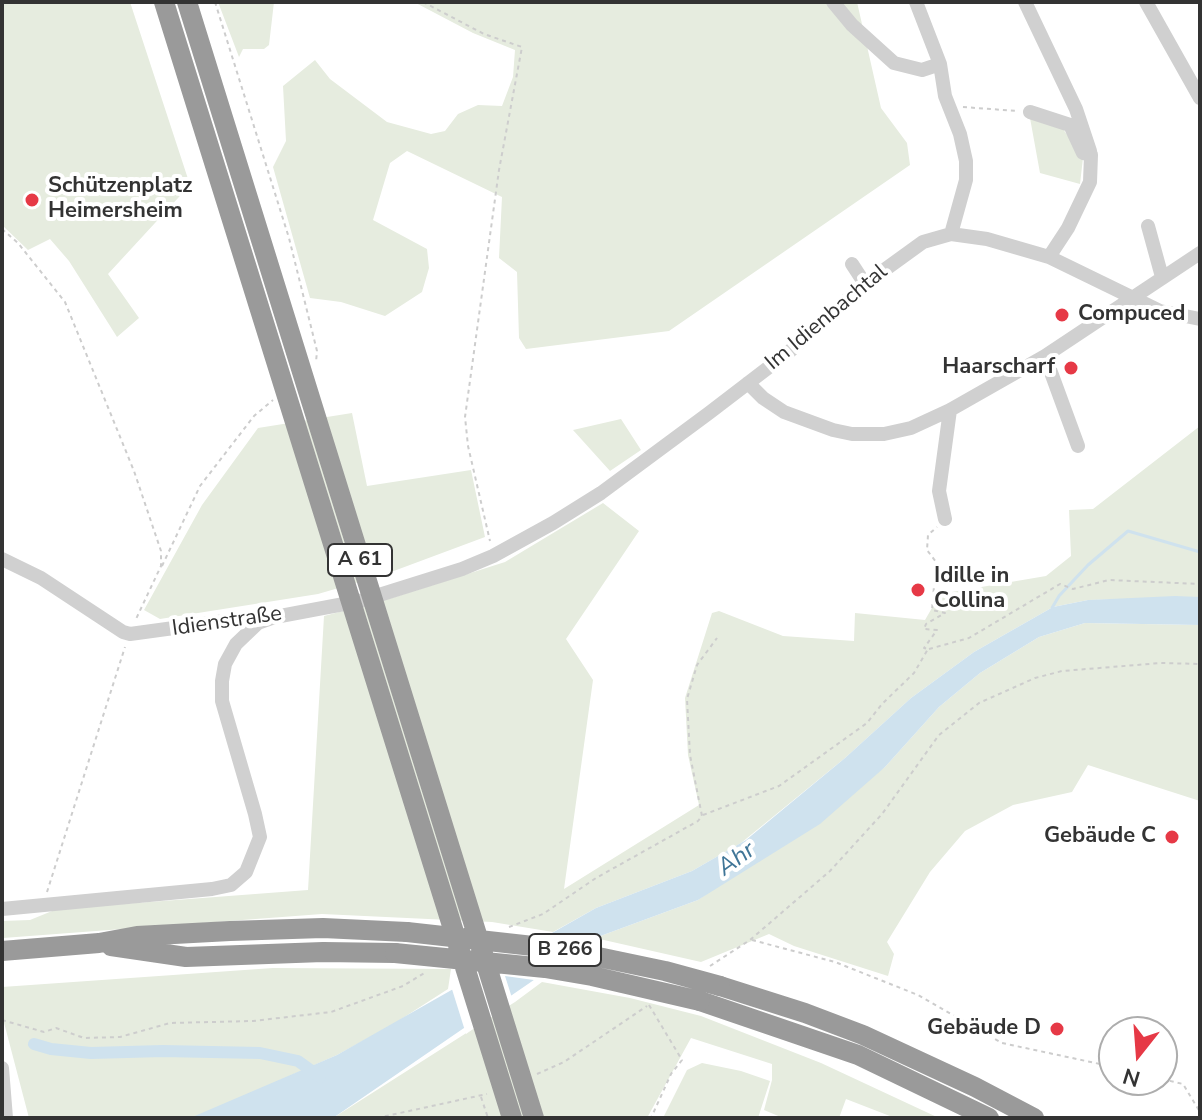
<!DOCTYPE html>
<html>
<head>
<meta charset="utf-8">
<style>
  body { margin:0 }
  #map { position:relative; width:1202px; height:1120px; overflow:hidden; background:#fff; font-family:"Nunito Sans",sans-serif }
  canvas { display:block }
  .frame { position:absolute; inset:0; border:4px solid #333; pointer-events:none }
  .north { position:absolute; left:1098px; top:1016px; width:80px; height:80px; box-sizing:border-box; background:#fff; border:2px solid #adadad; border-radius:50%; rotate:197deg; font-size:22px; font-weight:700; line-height:32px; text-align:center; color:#333 }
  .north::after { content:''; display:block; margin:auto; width:28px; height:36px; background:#e63946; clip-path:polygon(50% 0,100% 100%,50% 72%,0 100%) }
</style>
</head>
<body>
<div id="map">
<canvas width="1202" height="1120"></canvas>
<div class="frame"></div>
<div class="north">N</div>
</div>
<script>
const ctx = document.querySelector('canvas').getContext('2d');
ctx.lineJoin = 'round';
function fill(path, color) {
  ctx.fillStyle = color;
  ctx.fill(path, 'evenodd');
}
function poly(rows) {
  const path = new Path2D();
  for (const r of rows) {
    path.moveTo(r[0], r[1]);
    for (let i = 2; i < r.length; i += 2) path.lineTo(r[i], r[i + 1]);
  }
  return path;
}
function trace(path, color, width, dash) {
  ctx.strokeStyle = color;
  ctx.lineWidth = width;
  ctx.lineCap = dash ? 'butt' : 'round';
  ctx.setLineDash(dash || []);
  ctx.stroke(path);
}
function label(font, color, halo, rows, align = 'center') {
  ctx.font = font + ' "Nunito Sans",sans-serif';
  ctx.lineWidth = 8;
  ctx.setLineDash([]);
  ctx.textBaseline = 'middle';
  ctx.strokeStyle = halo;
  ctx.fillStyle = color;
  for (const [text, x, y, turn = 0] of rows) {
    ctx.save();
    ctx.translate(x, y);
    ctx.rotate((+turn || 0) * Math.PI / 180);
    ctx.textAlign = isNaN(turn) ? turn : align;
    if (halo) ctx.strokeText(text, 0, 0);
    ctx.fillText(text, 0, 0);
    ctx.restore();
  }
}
const green = poly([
  [2,2,130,2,190,185,108,274,139,318,117,337,69,261,50,239,28,250,2,225],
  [218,2,274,2,269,45,264,49,243,49,239,57],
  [414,2,857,2,881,108,907,143,910,165,669,331,526,349,519,338,517,272,499,258,502,197,407,151,390,163,373,220,427,249,429,268,422,292,385,316,341,302,310,298,273,167,286,141,283,86,315,60,330,79,387,122,431,134,445,131,458,114,478,105,502,106,513,77,515,50,473,33],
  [1030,118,1063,129,1083,158,1080,184,1040,173],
  [352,413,367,486,471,470,485,537,383,575,318,594,160,619,144,610,202,505,258,428],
  [621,419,641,450,610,471,573,430],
  [1200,426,1200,597,1088,600,1053,607,974,652,911,698,845,758,741,843,692,871,596,908,553,932,492,922,322,914,3,938,2,921,30,920,57,909,308,890,324,616,392,598,505,562,603,503,639,531,566,639,593,680,564,889,699,805,688,755,685,698,712,613,719,611,783,636,854,641,855,613,925,620,940,594,1046,576,1071,556,1069,510,1093,509],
  [1085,623,1200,625,1200,801,1088,765,1072,792,1013,805,965,831,930,872,887,942,894,954,888,976,794,946,769,934,701,962,595,938,698,900,885,767,939,707,980,673,1039,637],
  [273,968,451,969,448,989,392,1025,337,1055,196,1117,29,1118,2,1015,2,987],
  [542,982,630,998,701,1016,821,1063,939,1118,895,1118,846,1099,839,1118,783,1118,764,1110,772,1080,772,1064,691,1038,647,1118,333,1118,515,1002],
  [702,1063,741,1071,770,1081,758,1118,663,1118,687,1070]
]);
const water = poly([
  [1175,596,1200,597,1200,625,1085,623,1039,637,980,673,939,707,885,767,820,824,698,900,595,938,333,1118,190,1118,337,1055,596,908,692,871,746,840,845,758,911,698,974,652,1053,607,1088,600]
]);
const pier = poly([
  [544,933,596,942,541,981,505,976,513,1001,466,1034,451,986]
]);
const stream = poly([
  [1052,608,1059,596,1088,565,1128,531,1200,552]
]);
const canal = poly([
  [34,1044,51,1049,91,1053,163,1051,260,1053,298,1061,320,1077]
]);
const path = poly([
  [215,2,289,238,317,351,316,362],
  [423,2,484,34,522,47,499,170,465,417,468,446,490,541],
  [963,107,1017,111],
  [2,229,18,243,65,302,134,471,161,551,161,566,136,619],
  [162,566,200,486,254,416,273,400],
  [929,649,969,638,1060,584,1073,589,1109,580,1200,584],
  [703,815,779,786,867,723,882,704,914,673,928,649,924,648,937,630,924,629,926,624,945,613,932,610,936,562,927,550,928,535,937,527],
  [47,892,125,647],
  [509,927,543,914,596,878,698,821,702,816,690,755,687,699,697,665,717,638],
  [752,940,835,962,918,995,1002,1043,1114,1067],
  [710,966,750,940,830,871,882,814,939,735,979,703,1035,678,1062,671,1161,663,1200,664],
  [649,1005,682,1060,671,1074,651,1118],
  [2,1020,44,1032,56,1028,84,1038,120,1037,170,1023,253,1021,331,1012,403,986,426,972],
  [537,1074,564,1062,647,1006],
  [1162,1079,1183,1084,1200,1112],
  [481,1097,488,1118],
  [377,1118,487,1094]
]);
const minor = poly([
  [833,2,852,25,894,63,922,70,940,64],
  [916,2,940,64,945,96,960,134,966,161,966,180,951,234],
  [1025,2,1076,109,1090,151],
  [1146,2,1200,98],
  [1030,112,1070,125,1083,153,1091,155,1090,182,1068,228,1049,257],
  [1148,226,1162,277],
  [852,264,865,284],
  [1045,356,1078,446],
  [748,383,763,398,784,412,833,430,852,434,884,434,911,428,950,410,1045,356,1200,253],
  [945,519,939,491,950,410],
  [2,559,41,578,123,632,130,634,247,618,258,623],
  [2,909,212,889,231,885,246,872,260,837,255,814,222,701,222,681,225,664,236,644,258,623,275,617,360,601,462,569,493,556,553,523,601,493,709,413,790,351,865,284,923,242,951,234,987,239,1049,257,1160,311,1200,319],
  [2,1068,6,1118]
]);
const highway = poly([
  [111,946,186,957,323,952,395,953],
  [2,951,99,943,137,936,230,931,323,928,407,932],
  [720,986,805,1013,863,1035,975,1087,1034,1118],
  [700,1001,858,1055,989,1118]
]);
const highwayBridge = poly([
  [164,2,512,1118],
  [187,2,534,1118],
  [407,932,560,949,665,971,720,986],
  [395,953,545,968,592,976,700,1001]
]);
const markers = [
  [32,200,8,"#e63946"],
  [1062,315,8,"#e63946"],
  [1071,368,8,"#e63946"],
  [918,590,8,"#e63946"],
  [1172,837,8,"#e63946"],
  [1057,1029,8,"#e63946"]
];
const shields = [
  [360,560,64],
  [565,950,72]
];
const shieldNames = [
  ["A 61",360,560],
  ["B 266",565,950]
];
const poiNames = [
  ["Schützenplatz",48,187],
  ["Heimersheim",48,212],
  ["Compuced",1078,315],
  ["Haarscharf",1055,368,"right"],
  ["Idille in",934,577],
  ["Collina",934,602],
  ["Gebäude C",1156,837,"right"],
  ["Gebäude D",1041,1029,"right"]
];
const streetNames = [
  ["Im Idienbachtal",827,318,-40],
  ["Idienstraße",227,622,-8]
];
const waterNames = [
  ["Ahr",737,860,-36]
];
fill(green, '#e6ecdf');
fill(water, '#cfe2ee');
fill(pier, '#fff');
trace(stream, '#cfe2ee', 3);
trace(canal, '#cfe2ee', 12);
trace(path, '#cdcdcd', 2, [4, 4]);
trace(minor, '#d0d0d0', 14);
trace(highway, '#9a9a9a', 20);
trace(highwayBridge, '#9a9a9a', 20);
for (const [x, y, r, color] of markers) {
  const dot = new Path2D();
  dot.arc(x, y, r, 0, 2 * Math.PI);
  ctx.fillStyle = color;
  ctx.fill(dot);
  trace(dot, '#fff', 3);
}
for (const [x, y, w] of shields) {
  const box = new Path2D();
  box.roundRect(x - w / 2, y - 16, w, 32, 6);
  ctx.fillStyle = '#fff';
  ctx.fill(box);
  trace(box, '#333', 2);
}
label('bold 20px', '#333', null, shieldNames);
label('bold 22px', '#333', '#fff', poiNames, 'left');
label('22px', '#333', '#fff', streetNames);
label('italic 24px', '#3f7597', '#fff', waterNames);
</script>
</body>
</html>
